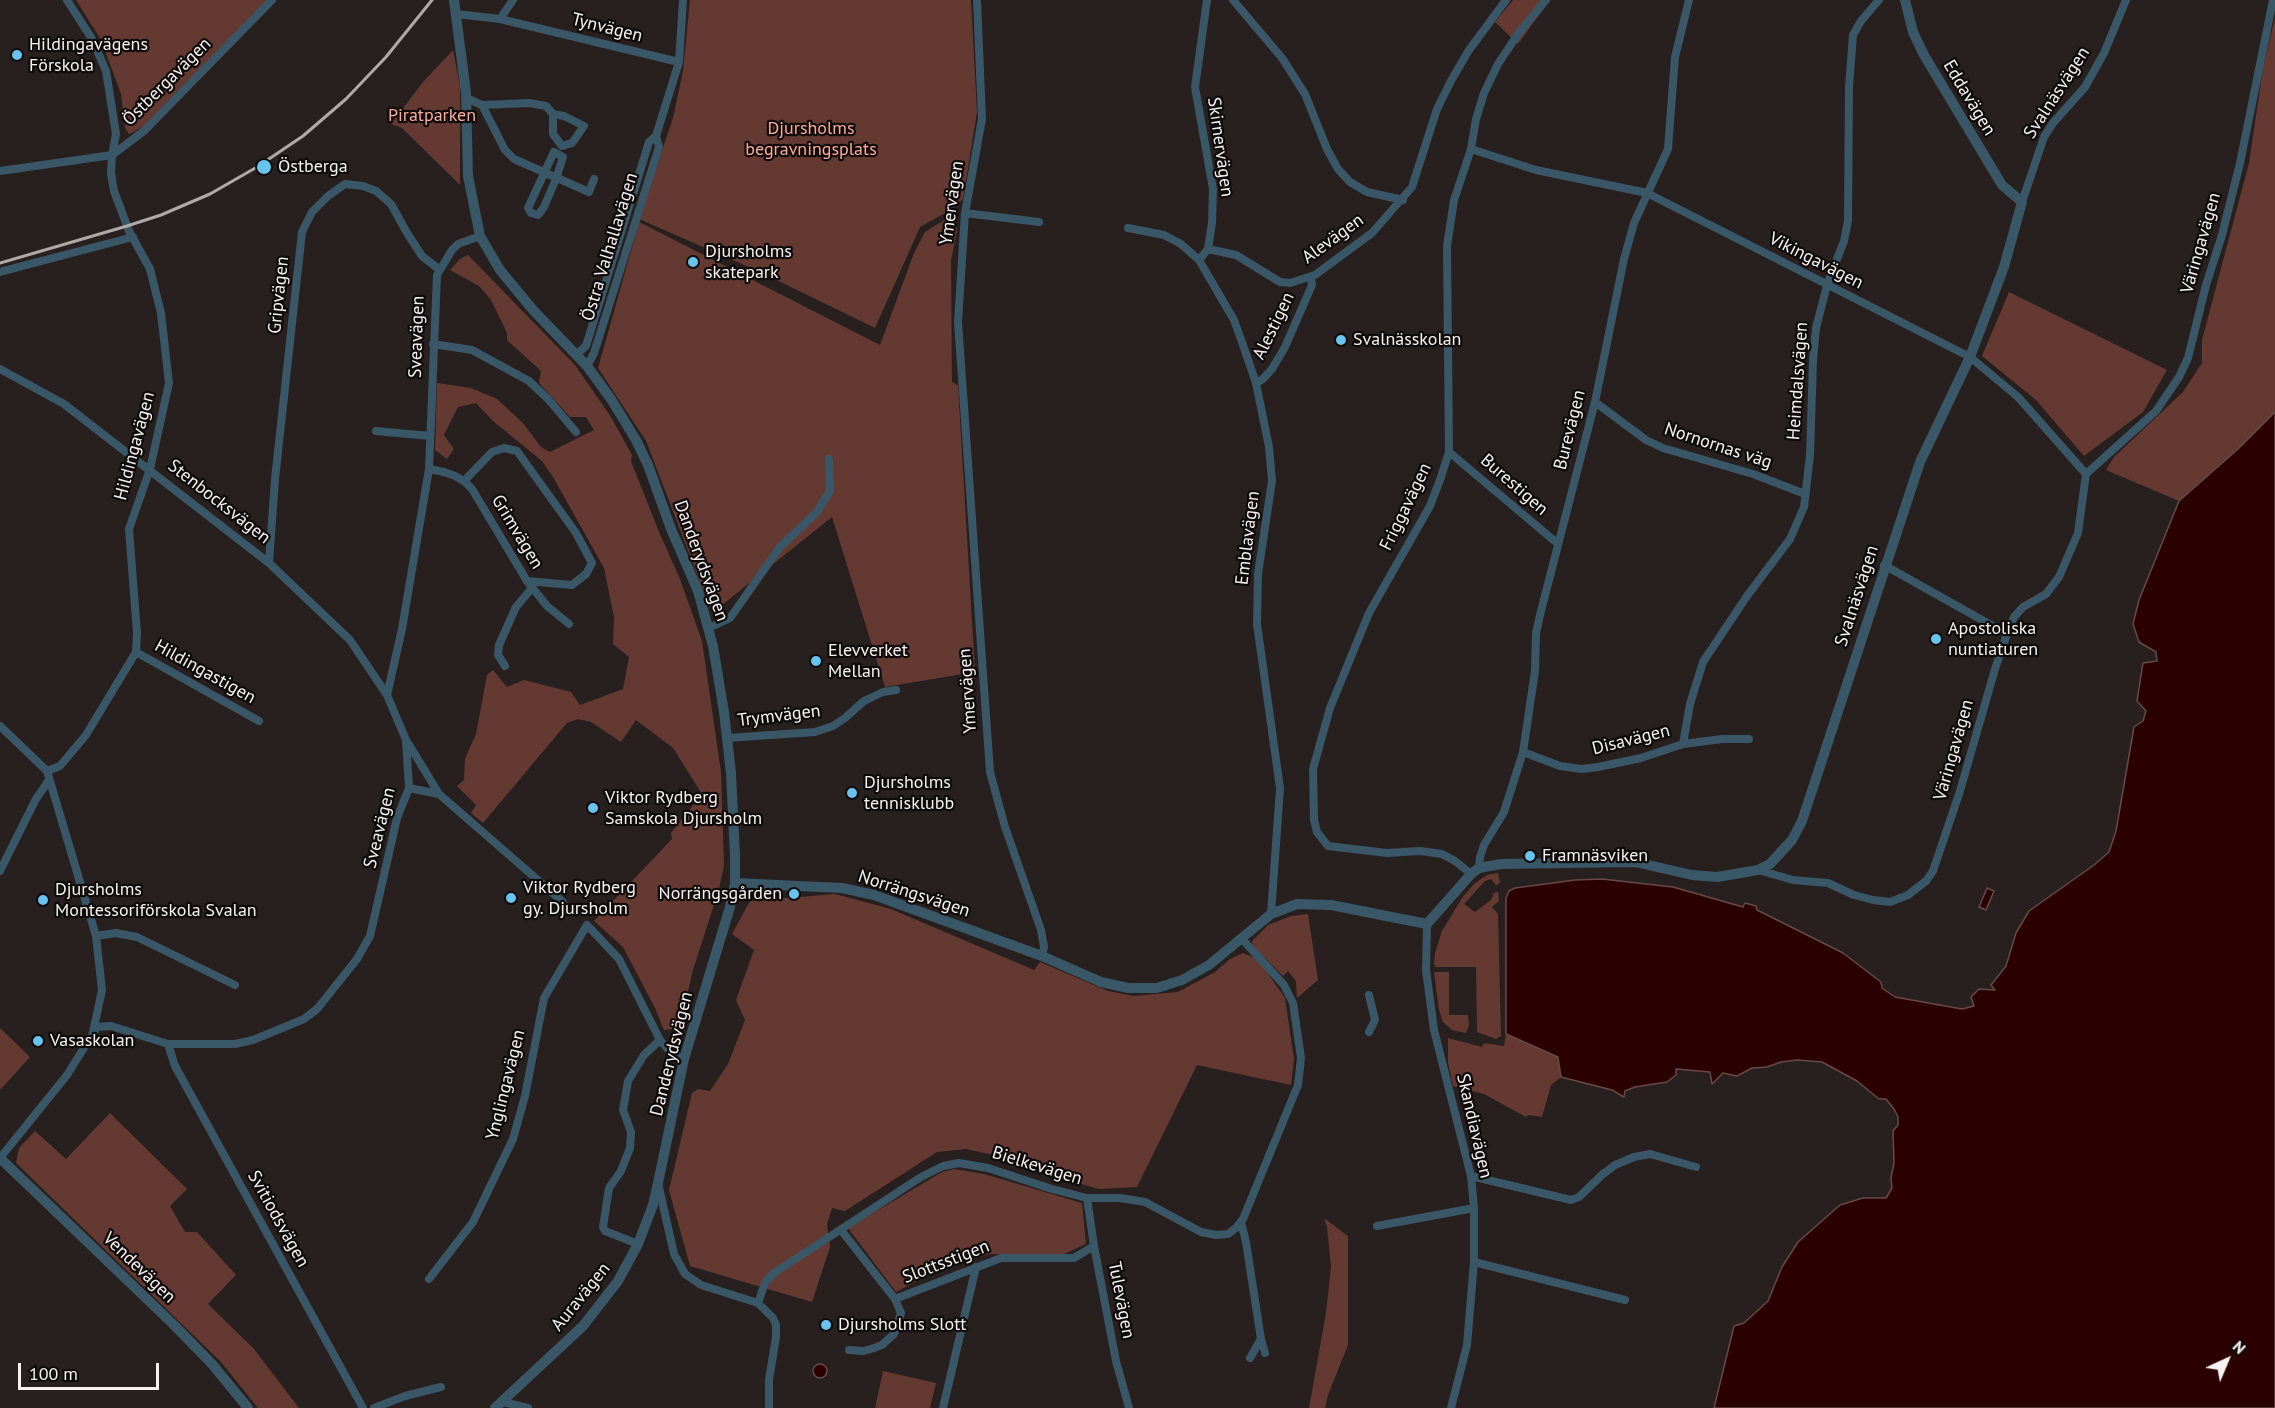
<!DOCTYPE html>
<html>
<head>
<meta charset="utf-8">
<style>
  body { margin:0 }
  #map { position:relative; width:2275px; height:1408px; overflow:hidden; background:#28201f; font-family:"PT Sans",sans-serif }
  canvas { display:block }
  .north { position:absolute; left:2197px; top:1330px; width:60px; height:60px; -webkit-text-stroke:4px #0e0b0a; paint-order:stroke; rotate:44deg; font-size:16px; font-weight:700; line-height:24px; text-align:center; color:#f7f2f1 }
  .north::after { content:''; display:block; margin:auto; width:21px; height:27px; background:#f7f2f1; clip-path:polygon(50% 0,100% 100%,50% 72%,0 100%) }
  .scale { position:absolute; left:18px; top:1363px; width:141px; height:27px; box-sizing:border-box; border:3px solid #f7f2f1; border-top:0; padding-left:8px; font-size:18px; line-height:21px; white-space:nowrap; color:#f7f2f1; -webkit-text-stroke:4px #0e0b0a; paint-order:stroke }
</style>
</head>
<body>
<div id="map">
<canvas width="2275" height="1408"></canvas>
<div class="north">N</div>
<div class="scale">100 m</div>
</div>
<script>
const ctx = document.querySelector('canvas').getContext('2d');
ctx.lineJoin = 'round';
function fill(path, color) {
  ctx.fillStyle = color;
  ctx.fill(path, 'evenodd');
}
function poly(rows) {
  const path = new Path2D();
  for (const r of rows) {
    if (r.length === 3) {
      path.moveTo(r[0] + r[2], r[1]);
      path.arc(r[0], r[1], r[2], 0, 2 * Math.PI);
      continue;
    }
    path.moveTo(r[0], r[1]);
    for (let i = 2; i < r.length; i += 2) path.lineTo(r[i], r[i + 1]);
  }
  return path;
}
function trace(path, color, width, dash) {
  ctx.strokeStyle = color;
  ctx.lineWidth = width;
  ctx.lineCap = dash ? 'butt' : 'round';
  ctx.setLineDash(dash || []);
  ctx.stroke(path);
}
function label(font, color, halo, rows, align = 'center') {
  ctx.font = font + ' "PT Sans",sans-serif';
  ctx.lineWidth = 4.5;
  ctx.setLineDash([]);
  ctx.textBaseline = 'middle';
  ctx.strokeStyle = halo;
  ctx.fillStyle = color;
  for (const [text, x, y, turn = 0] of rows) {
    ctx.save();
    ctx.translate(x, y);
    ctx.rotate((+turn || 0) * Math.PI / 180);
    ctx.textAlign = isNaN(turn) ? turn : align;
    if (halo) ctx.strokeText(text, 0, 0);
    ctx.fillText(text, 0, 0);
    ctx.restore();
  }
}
const green = poly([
  [76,0,267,0,143,127,129,134,125,128,121,94,101,40],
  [690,0,971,0,977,112,963,199,952,209,920,227,875,328,758,271,639,219,673,118,683,71],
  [1513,0,1550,0,1518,44,1495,22],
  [2275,17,2275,412,2238,449,2179,501,2106,470,2114,457,2183,392,2202,363,2202,340,2249,163,2263,68],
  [453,50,460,86,460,185,402,128,391,124,423,82],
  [954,214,957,230,951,261,952,382,958,385,975,672,885,687,832,517,712,613,646,441,598,368,639,222,880,345,914,253,925,232],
  [468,255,575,365,611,417,632,455,631,461,659,532,680,579,702,641,721,772,724,866,719,889,693,970,685,1004,673,1029,664,1030,655,1008,623,947,594,921,672,839,671,833,702,794,673,748,636,720,621,742,591,722,578,719,567,723,483,823,471,813,476,805,457,786,464,780,465,759,476,734,487,675,493,670,507,687,524,680,571,692,580,705,623,689,629,657,613,644,614,617,604,568,553,477,542,461,493,421,476,403,458,407,444,435,454,449,447,459,435,450,437,383,471,388,497,399,523,423,541,447,550,452,594,430,586,417,570,417,539,383,541,371,507,340,507,333,491,300,479,286,450,270,460,259],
  [2009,292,2167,370,2143,412,2084,456,2036,400,1982,356],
  [1498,873,1500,883,1496,885,1491,879,1485,881,1464,904,1475,912,1491,900,1494,893,1498,892,1499,901,1492,907,1498,914,1501,1036,1496,1039,1477,1032,1476,967,1436,967,1434,964,1435,953,1442,931,1462,898,1474,884,1487,875],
  [835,894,891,909,1034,970,1040,962,1108,991,1134,996,1178,992,1215,972,1230,959,1243,953,1253,957,1264,968,1285,998,1294,1059,1291,1085,1197,1065,1137,1187,1099,1189,1032,1170,994,1155,966,1149,937,1152,845,1211,832,1208,827,1224,830,1247,812,1302,690,1266,669,1190,692,1093,698,1089,710,1091,728,1064,745,1020,736,1000,754,950,732,934,750,901],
  [1308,914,1318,980,1297,998,1296,981,1288,971,1283,976,1253,946,1252,941,1268,925,1291,916],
  [1434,972,1449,972,1449,1015,1468,1015,1469,1025,1466,1033,1452,1030,1443,1022,1439,1010],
  [0,1028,30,1057,0,1090],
  [1506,1034,1558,1057,1561,1077,1551,1085,1542,1117,1528,1115,1526,1117,1484,1094,1453,1086,1448,1063,1448,1038,1482,1047,1484,1043,1504,1046],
  [110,1113,187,1189,170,1206,185,1232,197,1232,236,1275,208,1304,254,1349,299,1408,258,1408,221,1362,16,1163,19,1148,35,1131,66,1159],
  [954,1169,984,1174,1082,1203,1086,1244,1064,1254,990,1254,943,1267,896,1292,848,1228,942,1172],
  [1324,1218,1348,1236,1348,1345,1328,1395,1325,1408,1309,1408,1326,1313,1331,1267,1327,1227],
  [883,1371,936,1383,930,1408,875,1408]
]);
const water = poly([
  [2275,412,2275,1408,1714,1408,1734,1326,1744,1323,1768,1301,1782,1267,1798,1242,1840,1205,1863,1198,1886,1198,1892,1188,1891,1178,1894,1163,1893,1131,1898,1125,1898,1117,1894,1109,1886,1099,1879,1099,1857,1081,1822,1062,1797,1060,1781,1062,1767,1067,1752,1068,1737,1076,1723,1073,1712,1084,1710,1072,1676,1069,1676,1075,1667,1082,1635,1087,1625,1091,1624,1097,1612,1090,1561,1077,1558,1057,1506,1034,1506,898,1509,891,1515,888,1575,880,1602,879,1673,887,1743,907,1745,903,1756,906,1757,910,1843,953,1881,982,1882,988,1895,997,1962,1009,1974,1006,1971,997,1979,989,1995,990,1991,985,2006,966,2016,933,2029,911,2094,865,2109,852,2116,831,2134,727,2143,721,2146,711,2137,701,2143,663,2157,661,2156,652,2139,642,2133,624,2139,600,2179,501,2238,449,2275,412],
  [1987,888,1994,891,1986,910,1979,907,1987,888],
  [820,1371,7]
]);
const minor = poly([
  [67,0,92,39,106,71,116,134,112,155,111,173,114,191,129,231,150,269,161,313,169,383,150,469,129,529,137,633,136,652,86,735,60,766,47,771,96,936,102,990,93,1032],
  [977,0,982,119,965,213,958,322,990,772,1005,827,1041,930,1044,947,1042,956],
  [1233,0,1282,58,1305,94,1327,149,1338,169,1350,182,1367,192,1403,200],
  [457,14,500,19,679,62],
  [500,19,513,0],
  [466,98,482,105,505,150,514,159,589,192,594,179],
  [482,105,529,103,546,106,553,114,553,134,562,146,572,143,584,126,564,116,553,114],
  [1471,149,1536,170,1647,193,1970,357,2018,397,2086,474],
  [554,152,563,157,556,179,544,207,538,215,531,213,528,208,554,152],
  [0,171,112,155,144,131,272,0],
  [2022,202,2044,137,2053,123,2085,87,2104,53,2126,0],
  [965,213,1039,222],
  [1128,228,1164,235,1181,244,1199,260,1234,320,1243,345,1256,383,1269,447,1272,481,1258,574,1257,624,1280,788,1271,914],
  [1208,249,1236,255,1280,282,1290,283,1315,275,1372,233,1412,187,1437,109,1452,79,1469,50,1506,0],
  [1199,260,1208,249,1212,223,1213,189,1195,87,1207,0],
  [0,272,133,237],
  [433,344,472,350,529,381,548,399,576,432],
  [577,354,586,346,649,142,656,136,679,62,683,0],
  [587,366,594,353,659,147,656,136],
  [0,369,64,404,269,563,350,640,387,695],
  [1256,383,1263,379,1272,369,1285,347,1312,285,1311,277],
  [1595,402,1646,440,1663,448,1753,474,1805,494],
  [376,431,430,436],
  [1449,452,1557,543],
  [429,469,444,472,455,476,464,481,472,489,527,581,547,606,569,624],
  [2086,474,2156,411,2179,377,2188,358,2206,285,2222,235,2240,163,2273,0],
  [464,481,492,452,504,448,517,451,576,533,592,563,586,574,572,585,527,581],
  [269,563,275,479,302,232,312,212,328,196,345,184,363,186,376,191,391,204,407,233,422,256,440,270],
  [1884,565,2007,634],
  [709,628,730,618,780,547,816,513,830,491,829,459],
  [136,652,259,721],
  [505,666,498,655,499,645,516,607,532,588],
  [0,726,47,771],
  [727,738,815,732,833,726,845,718,864,701,883,692,896,690],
  [408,743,439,794,563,902],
  [1683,744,1690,704,1703,662,1747,596,1790,539,1804,507,1810,455,1813,361,1816,328,1827,285,1844,241,1848,221,1849,87,1853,35,1861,21,1879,0],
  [1523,752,1560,766,1582,769,1598,767,1641,758,1683,744,1722,739,1749,739],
  [409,788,439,794],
  [1479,868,1480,857,1484,845,1504,812,1523,752,1535,671,1536,633,1541,611,1595,402,1624,259,1634,223,1668,149,1675,57,1689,0],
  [1758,870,1793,880,1828,883,1854,895,1873,900,1890,902,1908,895,1926,881,1933,871,1960,791,1995,669,2007,634,2014,617,2023,607,2046,594,2059,577,2078,533,2086,474],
  [0,871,36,799,49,780],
  [1471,874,1455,861,1442,854,1420,851,1387,853,1328,846,1317,832,1314,820,1313,769,1330,708,1369,613,1430,506,1440,480,1449,452,1447,246,1454,200,1471,149,1476,119,1484,93,1498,64,1518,34,1546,0],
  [1427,924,1426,970,1434,1030,1471,1176,1474,1208,1474,1262,1467,1345,1451,1408],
  [96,936,116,933,137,937,235,985],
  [1369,1032,1375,1020,1369,995],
  [168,1044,175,1066,363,1408],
  [0,1158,67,1075,97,1027,111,1026,168,1044,235,1044,253,1040,304,1019,317,1009,357,959,370,936,397,818,409,788,406,740,387,695,402,629,429,469,437,275,452,250,458,244,480,236],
  [1471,1176,1571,1200,1579,1197,1603,1174,1615,1165,1634,1157,1650,1154,1696,1167],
  [658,1183,674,1254,685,1274,701,1285,758,1303,773,1318,776,1325,776,1337,769,1380,769,1408],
  [1087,1198,1094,1246,1116,1361,1129,1408],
  [1241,1222,1246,1242,1261,1339,1250,1358],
  [1377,1226,1474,1208],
  [841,1230,895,1299],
  [638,1244,605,1231,603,1227,609,1188,621,1171,630,1148,631,1132,623,1110,628,1081,644,1055,660,1040],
  [1474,1262,1625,1300],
  [429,1279,473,1222,513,1139,525,1096,544,998,587,925,619,959,660,1040,672,1054,684,1059],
  [758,1303,765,1283,774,1273,921,1177,943,1166,959,1163,988,1168,1052,1189,1087,1198,1120,1198,1145,1202,1201,1232,1216,1235,1228,1234,1236,1228,1243,1219,1298,1085,1301,1058,1293,1003,1284,985,1242,939],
  [1261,1339,1265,1353],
  [849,1350,864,1351,874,1348,882,1345,894,1334,901,1313,895,1299,1001,1258,1074,1258,1094,1246],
  [503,1402,528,1408],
  [374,1408,405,1396,441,1387],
  [943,1408,976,1267]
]);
const tertiary = poly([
  [454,0,466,93,468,176,480,236,500,270,533,310,587,366,611,399,636,440,648,465,671,529,698,591,713,646,724,712,731,773,735,856,735,883,730,907,684,1059,658,1183,653,1205,638,1244,618,1281,583,1326,495,1408],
  [735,883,842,888,874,895,1042,956,1101,982,1128,988,1157,988,1182,980,1209,965,1271,914,1297,904,1331,905,1427,924,1471,874,1479,868,1501,864,1635,862,1692,875,1717,877,1758,870,1770,864,1792,840,1802,821,1920,462,1970,357,2004,267,2022,202,2002,185,1924,55,1913,32,1905,0],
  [0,1158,174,1325,212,1364,248,1408]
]);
const rail = poly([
  [0,263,127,226,161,215,210,194,257,167,303,136,346,99,386,57,432,0]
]);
const markers = [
  [17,55,6,"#67c4ef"],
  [264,167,8,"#67c4ef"],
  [693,262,6,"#67c4ef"],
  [1341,340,6,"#67c4ef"],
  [1936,639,6,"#67c4ef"],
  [816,661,6,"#67c4ef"],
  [852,793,6,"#67c4ef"],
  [593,808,6,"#67c4ef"],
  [1530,856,6,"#67c4ef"],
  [794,894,6,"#67c4ef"],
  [511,898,6,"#67c4ef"],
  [43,900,6,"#67c4ef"],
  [38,1041,6,"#67c4ef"],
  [826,1325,6,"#67c4ef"]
];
const streetNames = [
  ["Tynvägen",607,28,14],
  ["Östbergavägen",167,82,-45],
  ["Svalnäsvägen",2057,93,-57],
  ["Eddavägen",1969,98,59],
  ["Skirnervägen",1220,147,82],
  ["Ymervägen",952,203,-82],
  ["Alevägen",1333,239,-36],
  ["Väringavägen",2201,243,-74],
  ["Östra Valhallavägen",610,247,-73],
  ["Vikingavägen",1816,261,27],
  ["Gripvägen",279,295,-84],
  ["Alestigen",1274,326,-64],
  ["Sveavägen",417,337,-88],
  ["Heimdalsvägen",1798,381,-86],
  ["Burevägen",1570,430,-76],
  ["Hildingavägen",135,446,-75],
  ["Nornornas väg",1718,446,18],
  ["Burestigen",1514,485,41],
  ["Stenbocksvägen",219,502,38],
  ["Friggavägen",1406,507,-64],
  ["Grimvägen",517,532,59],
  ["Emblavägen",1248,538,-83],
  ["Danderydsvägen",701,561,70],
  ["Svalnäsvägen",1857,596,-72],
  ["Hildingastigen",205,672,29],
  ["Ymervägen",968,691,-94],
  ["Trymvägen",779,716,-7],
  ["Disavägen",1631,740,-14],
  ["Väringavägen",1954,750,-74],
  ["Sveavägen",380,828,-76],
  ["Norrängsvägen",914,894,18],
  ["Danderydsvägen",672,1054,-76],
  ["Ynglingavägen",506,1085,-76],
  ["Skandiavägen",1474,1126,77],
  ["Bielkevägen",1037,1166,17],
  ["Svitiodsvägen",278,1219,61],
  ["Slottsstigen",946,1262,-21],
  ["Vendevägen",139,1268,44],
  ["Auravägen",581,1297,-51],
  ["Tulevägen",1121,1300,79]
];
const poiNames = [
  ["Hildingavägens",29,45],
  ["Förskola",29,66],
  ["Östberga",278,167],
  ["Djursholms",705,252],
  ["skatepark",705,273],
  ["Svalnässkolan",1353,340],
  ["Apostoliska",1948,629],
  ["nuntiaturen",1948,650],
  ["Elevverket",828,651],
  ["Mellan",828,672],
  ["Djursholms",864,783],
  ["tennisklubb",864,804],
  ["Viktor Rydberg",605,798],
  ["Samskola Djursholm",605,819],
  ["Framnäsviken",1542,856],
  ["Viktor Rydberg",523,888],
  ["gy. Djursholm",523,909],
  ["Djursholms",55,890],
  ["Montessoriförskola Svalan",55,911],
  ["Norrängsgården",782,894,"right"],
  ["Vasaskolan",50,1041],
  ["Djursholms Slott",838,1325]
];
const parkNames = [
  ["Piratparken",432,116],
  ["Djursholms",811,129],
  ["begravningsplats",811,150]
];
fill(green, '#643931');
fill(water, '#2a0000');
trace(water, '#684948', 1.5);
trace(minor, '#395766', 8);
trace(tertiary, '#395766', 10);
trace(rail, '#afa9a8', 3);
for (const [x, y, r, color] of markers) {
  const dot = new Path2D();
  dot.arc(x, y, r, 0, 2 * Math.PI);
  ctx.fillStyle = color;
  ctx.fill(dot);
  trace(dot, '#0e0b0a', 2);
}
label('18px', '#f7f2f1', '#0e0b0a', streetNames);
label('18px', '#f7f2f1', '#0e0b0a', poiNames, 'left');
label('18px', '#fdab9a', '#0e0b0a', parkNames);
</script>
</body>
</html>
